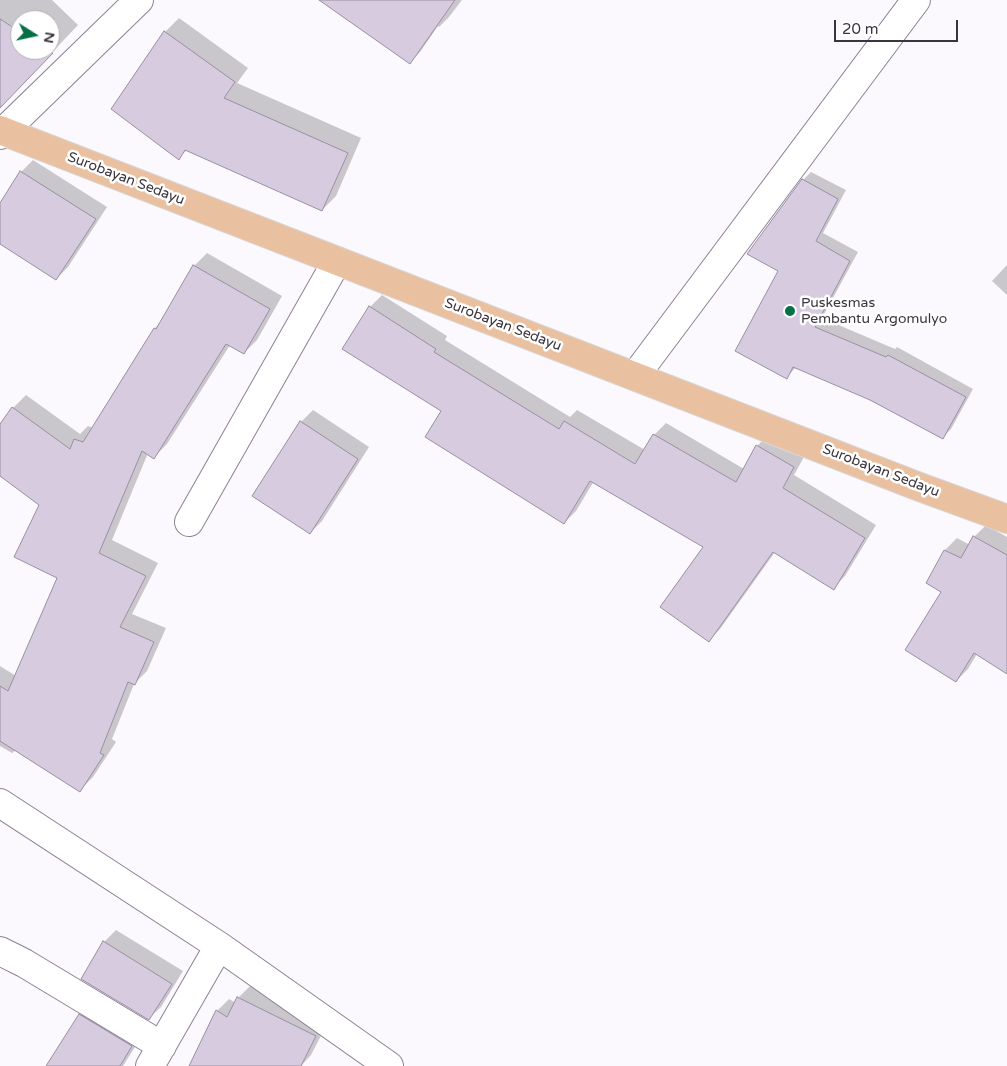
<!DOCTYPE html>
<html>
<head>
<meta charset="utf-8">
<style>
  body { margin:0 }
  #map { position:relative; width:1007px; height:1066px; overflow:hidden; background:#fcf9fe; font-family:"Varela Round",sans-serif }
  canvas { display:block }
  .north { position:absolute; left:10px; top:10px; width:50px; height:50px; box-sizing:border-box; background:#fff; border:1px solid #b1afb2; border-radius:50%; rotate:100deg; font-size:14px; font-weight:700; line-height:20px; text-align:center; color:#3b363e }
  .north::after { content:''; display:block; margin:auto; width:18px; height:22px; background:#056f46; clip-path:polygon(50% 0,100% 100%,50% 72%,0 100%) }
  .scale { position:absolute; left:834px; top:20px; width:124px; height:22px; box-sizing:border-box; border:2px solid #3b363e; border-top:0; padding-left:6px; font-size:15px; line-height:18px; white-space:nowrap; color:#3b363e; -webkit-text-stroke:4px #fff; paint-order:stroke }
</style>
</head>
<body>
<div id="map">
<canvas width="1007" height="1066"></canvas>
<div class="north">N</div>
<div class="scale">20 m</div>
</div>
<script>
const ctx = document.querySelector('canvas').getContext('2d');
ctx.lineJoin = 'round';
function fill(path, color) {
  ctx.fillStyle = color;
  ctx.fill(path, 'evenodd');
}
function poly(rows) {
  const path = new Path2D();
  for (const r of rows) {
    path.moveTo(r[0], r[1]);
    for (let i = 2; i < r.length; i += 2) path.lineTo(r[i], r[i + 1]);
  }
  return path;
}
function trace(path, color, width, dash) {
  ctx.strokeStyle = color;
  ctx.lineWidth = width;
  ctx.lineCap = dash ? 'butt' : 'round';
  ctx.setLineDash(dash || []);
  ctx.stroke(path);
}
function label(font, color, halo, rows, align = 'center') {
  ctx.font = font + ' "Varela Round",sans-serif';
  ctx.lineWidth = 5;
  ctx.setLineDash([]);
  ctx.textBaseline = 'middle';
  ctx.strokeStyle = halo;
  ctx.fillStyle = color;
  for (const [text, x, y, turn = 0] of rows) {
    ctx.save();
    ctx.translate(x, y);
    ctx.rotate((+turn || 0) * Math.PI / 180);
    ctx.textAlign = isNaN(turn) ? turn : align;
    if (halo) ctx.strokeText(text, 0, 0);
    ctx.fillText(text, 0, 0);
    ctx.restore();
  }
}
const shadow = poly([
  [0,0,52,0,78,25,26,80,0,79],
  [20,20,50,20,50,50,20,50],
  [361,0,462,0,449,17,439,27,438,26,420,52,410,62],
  [179,18,248,68,237,83,361,138,336,196,322,210,187,150,178,158,165,32],
  [33,160,107,207,68,267,56,279,0,242,0,205,21,172],
  [811,172,846,190,823,233,858,252,822,318,895,349,897,347,973,389,951,429,943,437,870,399,796,367,787,377,779,270,803,180],
  [207,253,282,296,257,340,244,353,230,345,167,444,154,457,148,453,112,540,158,563,132,614,166,628,147,671,134,684,112,739,116,742,93,777,80,790,16,750,12,753,0,746,0,666,16,676,59,578,41,504,0,475,0,427,13,408,26,395,80,434,88,426,93,428,155,328,163,320,194,266],
  [1007,265,1007,295,992,281],
  [382,295,447,336,445,340,570,417,577,410,645,450,654,435,666,423,744,469,757,446,769,434,805,455,794,475,876,525,845,576,833,588,775,552,720,629,709,640,704,546,594,481,576,511,564,523,443,411,370,307],
  [313,410,369,447,322,521,310,533,301,422],
  [986,525,1007,537,1007,673,977,654,968,669,956,681,943,591,928,583,945,550,957,538,970,545,974,537],
  [116,930,183,971,161,1007,149,1018,104,942],
  [250,986,327,1024,311,1055,301,1066,191,1066,217,1011,229,999,236,1003,238,998],
  [92,1003,143,1034,123,1066,48,1066,80,1015]
]);
const building = poly([
  [319,0,455,0,410,64,319,0],
  [0,19,20,32,20,50,48,50,53,53,0,108,0,19],
  [164,31,235,82,224,98,348,153,322,211,185,150,179,160,111,109,164,31],
  [20,171,96,219,56,280,0,244,0,203,20,171],
  [802,179,838,199,816,241,850,261,815,327,886,357,888,355,966,397,943,439,870,400,793,367,787,379,735,351,778,271,747,254,802,179],
  [193,265,270,309,244,354,226,344,154,459,142,451,99,553,146,576,120,627,154,642,135,685,128,682,100,753,104,755,80,792,0,741,0,686,8,691,57,578,14,557,39,505,0,476,0,424,12,407,70,449,74,439,83,442,154,328,156,329,193,265],
  [369,306,436,349,434,352,559,429,564,421,635,464,653,434,736,482,756,445,794,467,783,488,865,538,834,590,773,552,709,642,660,607,703,547,590,481,564,524,425,437,441,411,342,349,369,306],
  [300,421,358,459,310,534,252,496,300,421],
  [973,536,1007,555,1007,674,974,653,956,682,905,650,941,592,926,583,944,550,961,558,973,536],
  [103,941,172,984,149,1020,81,979,103,941],
  [237,997,316,1036,301,1066,189,1066,216,1010,227,1017,237,997],
  [79,1014,132,1046,120,1066,46,1066,79,1014]
]);
const minor = poly([
  [0,135,139,0],
  [635,376,916,0],
  [189,522,337,261],
  [0,803,219,946,389,1066],
  [0,951,24,963,162,1046],
  [150,1066,219,946]
]);
const major = poly([
  [0,130,917,486,1007,519]
]);
const markers = [
  [790,311,6,"#056f46"]
];
const streetNames = [
  ["Surobayan Sedayu",126,179,21],
  ["Surobayan Sedayu",503,325,21],
  ["Surobayan Sedayu",881,471,21]
];
const poiNames = [
  ["Puskesmas",801,303],
  ["Pembantu Argomulyo",801,319]
];
fill(shadow, '#0003');
fill(building, '#d7cbe0');
trace(building, '#9a8ea2', 1);
trace(minor, '#8c8194', 30);
trace(major, '#d8d7d8', 30);
trace(minor, '#fff', 28);
trace(major, '#eac1a0', 28);
for (const [x, y, r, color] of markers) {
  const dot = new Path2D();
  dot.arc(x, y, r, 0, 2 * Math.PI);
  ctx.fillStyle = color;
  ctx.fill(dot);
  trace(dot, '#fff', 2);
}
label('14px', '#3b363e', '#fff', streetNames);
label('14px', '#3b363e', '#fff', poiNames, 'left');
</script>
</body>
</html>
